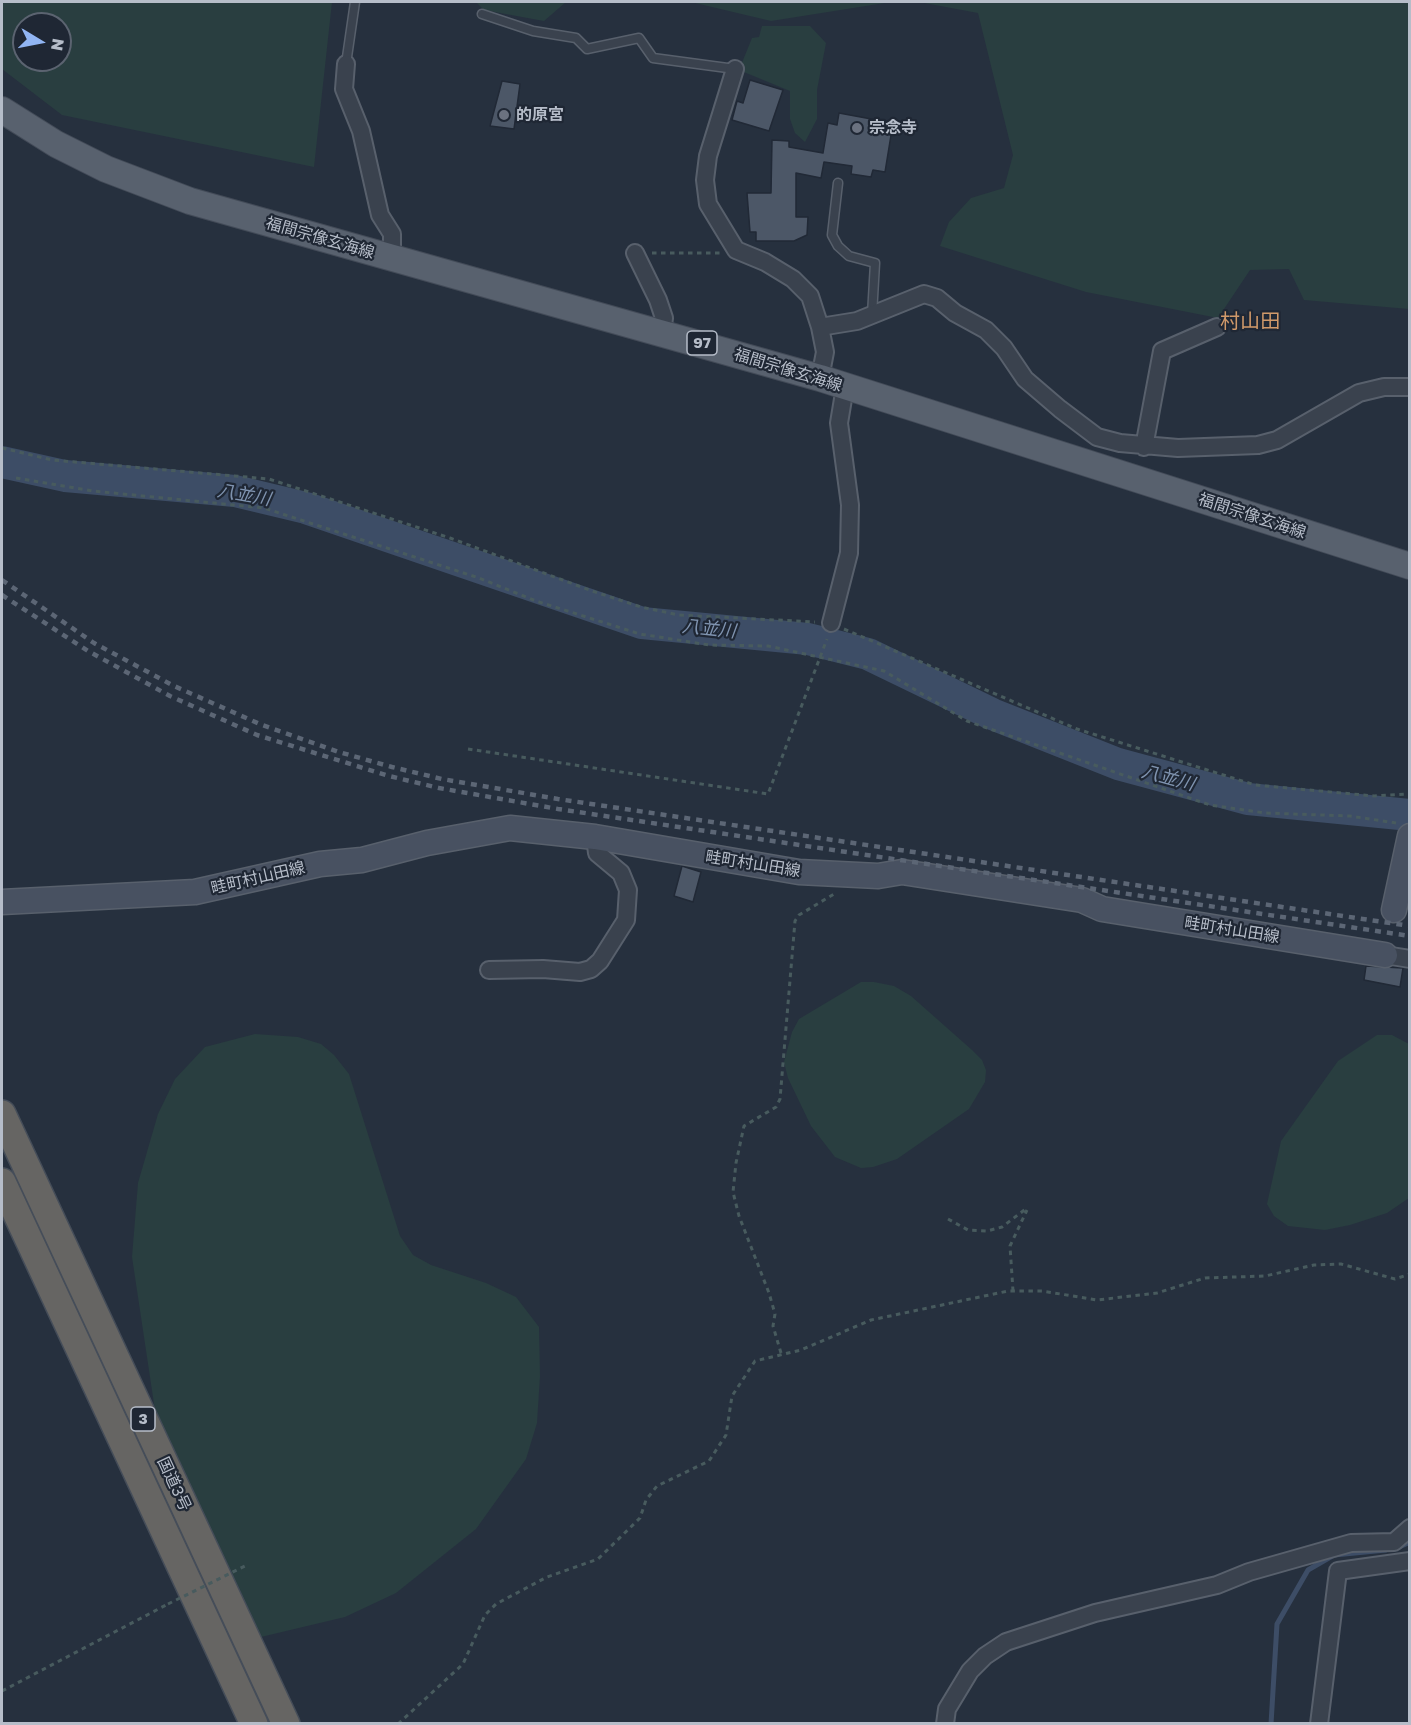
<!DOCTYPE html>
<html>
<head>
<meta charset="utf-8">
<style>
  body { margin:0 }
  #map { position:relative; width:1411px; height:1725px; overflow:hidden; background:#26303e; font-family:"Golos Text",sans-serif }
  canvas { display:block }
  .frame { position:absolute; inset:0; border:3px solid #b6bdc9; pointer-events:none }
  .north { position:absolute; left:12px; top:12px; width:60px; height:60px; box-sizing:border-box; background:#1f2734; border:2px solid #5b6370; border-radius:50%; rotate:100deg; font-size:16px; font-weight:700; line-height:24px; text-align:center; color:#b6bdc9 }
  .north::after { content:''; display:block; margin:auto; width:21px; height:27px; background:#91b5f3; clip-path:polygon(50% 0,100% 100%,50% 72%,0 100%) }
</style>
</head>
<body>
<div id="map">
<canvas width="1411" height="1725"></canvas>
<div class="frame"></div>
<div class="north">N</div>
</div>
<script>
const ctx = document.querySelector('canvas').getContext('2d');
ctx.lineJoin = 'round';
function fill(path, color) {
  ctx.fillStyle = color;
  ctx.fill(path, 'evenodd');
}
function poly(rows) {
  const path = new Path2D();
  for (const r of rows) {
    path.moveTo(r[0], r[1]);
    for (let i = 2; i < r.length; i += 2) path.lineTo(r[i], r[i + 1]);
  }
  return path;
}
function trace(path, color, width, dash) {
  ctx.strokeStyle = color;
  ctx.lineWidth = width;
  ctx.lineCap = dash ? 'butt' : 'round';
  ctx.setLineDash(dash || []);
  ctx.stroke(path);
}
function label(font, color, halo, rows, align = 'center') {
  ctx.font = font + ' "Golos Text","Noto Sans JP",sans-serif';
  ctx.lineWidth = 4.5;
  ctx.setLineDash([]);
  ctx.textBaseline = 'middle';
  ctx.strokeStyle = halo;
  ctx.fillStyle = color;
  for (const [text, x, y, turn = 0] of rows) {
    ctx.save();
    ctx.translate(x, y);
    ctx.rotate((+turn || 0) * Math.PI / 180);
    ctx.textAlign = isNaN(turn) ? turn : align;
    if (halo) ctx.strokeText(text, 0, 0);
    ctx.fillText(text, 0, 0);
    ctx.restore();
  }
}
const green = poly([
  [2,2,332,2,314,167,62,115,2,69],
  [24,24,60,24,60,60,24,60],
  [476,2,566,2,544,21,484,10],
  [691,2,891,2,771,21],
  [919,2,1409,2,1409,309,1304,300,1289,269,1250,270,1218,318,1086,292,940,246,949,222,971,198,1004,188,1013,155,978,13],
  [762,26,810,26,826,43,817,90,817,119,805,142,795,133,790,119,790,91,739,70,752,38,759,37],
  [861,982,874,982,894,986,911,996,972,1050,982,1060,986,1070,985,1082,969,1109,897,1159,873,1167,861,1168,835,1157,811,1126,788,1078,784,1062,792,1032,799,1019],
  [255,1034,298,1037,321,1044,334,1055,349,1074,400,1236,413,1255,431,1265,486,1283,516,1297,539,1327,540,1376,537,1423,526,1459,476,1529,396,1593,345,1617,244,1641,223,1635,189,1601,165,1477,132,1257,138,1183,158,1114,175,1079,205,1047],
  [1377,1035,1392,1035,1409,1044,1409,1198,1387,1213,1350,1225,1325,1230,1288,1226,1274,1216,1267,1204,1281,1141,1338,1061]
]);
const stream = poly([
  [1395,1549,1410,1542],
  [1271,1724,1277,1624,1308,1570,1334,1555,1386,1550]
]);
const river = poly([
  [2,462,65,476,235,491,306,508,642,623,808,639,868,654,992,714,1118,764,1248,799,1410,815]
]);
const building = poly([
  [750,80,783,90,769,131,732,120,737,101,743,103,750,80],
  [502,81,520,84,514,129,490,126,502,81],
  [839,113,893,123,885,172,873,170,871,177,851,174,852,166,824,162,821,178,796,173,796,217,808,217,807,235,794,241,756,241,756,232,750,232,747,193,771,193,772,140,789,141,789,147,823,153,828,123,837,125,839,113],
  [682,866,701,872,693,902,674,896,682,866],
  [1366,966,1403,968,1400,987,1364,980,1366,966]
]);
const path = poly([
  [652,253,720,253],
  [2,448,52,460,269,479,450,538,592,591,641,607,679,615,815,622],
  [16,478,93,491,264,508,479,578,536,601,640,634,709,645,768,646,884,671,967,721,1210,805,1265,813,1350,816,1396,823],
  [844,629,1077,729,1255,785,1374,796,1410,794],
  [468,749,768,794,827,639],
  [948,1219,968,1230,987,1231,1002,1227,1027,1208],
  [1013,1291,1010,1246,1027,1210],
  [781,1353,773,1326,775,1314,769,1293,739,1216,733,1192,736,1163,744,1126,776,1107,780,1099,795,921,799,915,834,894],
  [2,1691,168,1604],
  [398,1724,463,1664,485,1615,496,1604,547,1577,598,1559,640,1518,646,1500,657,1486,709,1461,726,1435,732,1396,755,1361,801,1350,871,1320,1008,1291,1042,1291,1097,1300,1157,1293,1205,1278,1265,1276,1314,1265,1341,1264,1395,1279,1410,1274]
]);
const service = poly([
  [482,14,533,31,576,38,587,49,639,38,653,58,735,69],
  [346,64,355,2],
  [838,183,832,235,838,246,849,256,875,263,872,315]
]);
const minor = poly([
  [346,64,344,89,361,131,380,215,392,234,392,257],
  [735,69,708,156,705,180,708,204,736,250,765,262,793,279,810,296,820,327],
  [635,253,658,300,664,318,662,332],
  [820,378,825,352,820,327,857,321,924,294,937,298,955,313,986,330,1004,348,1025,379,1060,409,1097,437,1120,443,1178,448,1258,445,1277,440,1359,393,1384,387,1410,387],
  [1144,447,1162,351,1217,327],
  [831,623,849,553,850,505,839,423,845,387],
  [1385,955,1410,959],
  [489,970,543,969,580,972,591,969,600,961,626,920,628,890,621,873,597,853,595,837],
  [945,1724,947,1709,970,1671,985,1656,1006,1642,1095,1613,1217,1585,1249,1572,1351,1543,1394,1542,1410,1528],
  [1319,1724,1338,1571,1410,1561]
]);
const secondary = poly([
  [2,902,195,892,320,864,362,860,427,843,510,828,595,837,799,872,878,876,902,872,1082,900,1102,909,1385,955],
  [1394,910,1410,836]
]);
const primary = poly([
  [2,110,56,144,106,169,190,201,820,378,1410,566]
]);
const trunk = poly([
  [2,1114,286,1724],
  [2,1182,254,1724]
]);
const rail = poly([
  [2,580,94,643,174,686,262,725,339,752,392,767,442,779,558,799,1410,926],
  [2,595,88,651,170,696,257,735,389,776,439,788,558,809,1410,936]
]);
const pathBridge = poly([
  [168,1604,247,1565]
]);
const markers = [
  [504,115,6,"#6b7280"],
  [857,128,6,"#6b7280"]
];
const shields = [
  [702,343,30],
  [143,1419,24]
];
const shieldNames = [
  ["97",702,343],
  ["3",143,1419]
];
const poiNames = [
  ["的原宮",516,115],
  ["宗念寺",869,128]
];
const streetNames = [
  ["福間宗像玄海線",320,238,16],
  ["福間宗像玄海線",788,370,17],
  ["福間宗像玄海線",1252,516,18],
  ["畦町村山田線",753,864,9],
  ["畦町村山田線",258,878,-13],
  ["畦町村山田線",1232,930,9],
  ["国道3号",174,1484,65]
];
const waterNames = [
  ["八並川",244,495,10],
  ["八並川",709,629,6],
  ["八並川",1168,778,15]
];
const quarterNames = [
  ["村山田",1250,322]
];
fill(green, '#293e40');
trace(stream, '#3d4d66', 5);
trace(river, '#3d4d66', 32);
fill(building, '#4c5767');
trace(building, '#212936', 1.5);
trace(service, '#58606c', 11);
trace(minor, '#58606c', 20);
trace(secondary, '#58606c', 27);
trace(primary, '#434b58', 28);
trace(trunk, '#454d59', 30);
trace(path, '#485b5e', 3, [4.5, 4.5]);
trace(service, '#3a424e', 8);
trace(minor, '#3a424e', 16);
trace(secondary, '#485161', 24);
trace(primary, '#58616e', 26);
trace(trunk, '#666563', 27);
trace(rail, '#5c6675', 4.5, [6, 6]);
trace(pathBridge, '#485b5e', 3, [4.5, 4.5]);
for (const [x, y, r, color] of markers) {
  const dot = new Path2D();
  dot.arc(x, y, r, 0, 2 * Math.PI);
  ctx.fillStyle = color;
  ctx.fill(dot);
  trace(dot, '#1f2734', 2);
}
for (const [x, y, w] of shields) {
  const box = new Path2D();
  box.roundRect(x - w / 2, y - 12, w, 24, 4.5);
  ctx.fillStyle = '#1f2734';
  ctx.fill(box);
  trace(box, '#b6bdc9', 1.5);
}
label('bold 15px', '#b6bdc9', null, shieldNames);
label('bold 16px', '#b6bdc9', '#1f2734', poiNames, 'left');
label('16px', '#b6bdc9', '#1f2734', streetNames);
label('italic 18px', '#7f93af', '#1f2734', waterNames);
label('20px', '#d0996a', '#1f2734', quarterNames);
</script>
</body>
</html>
